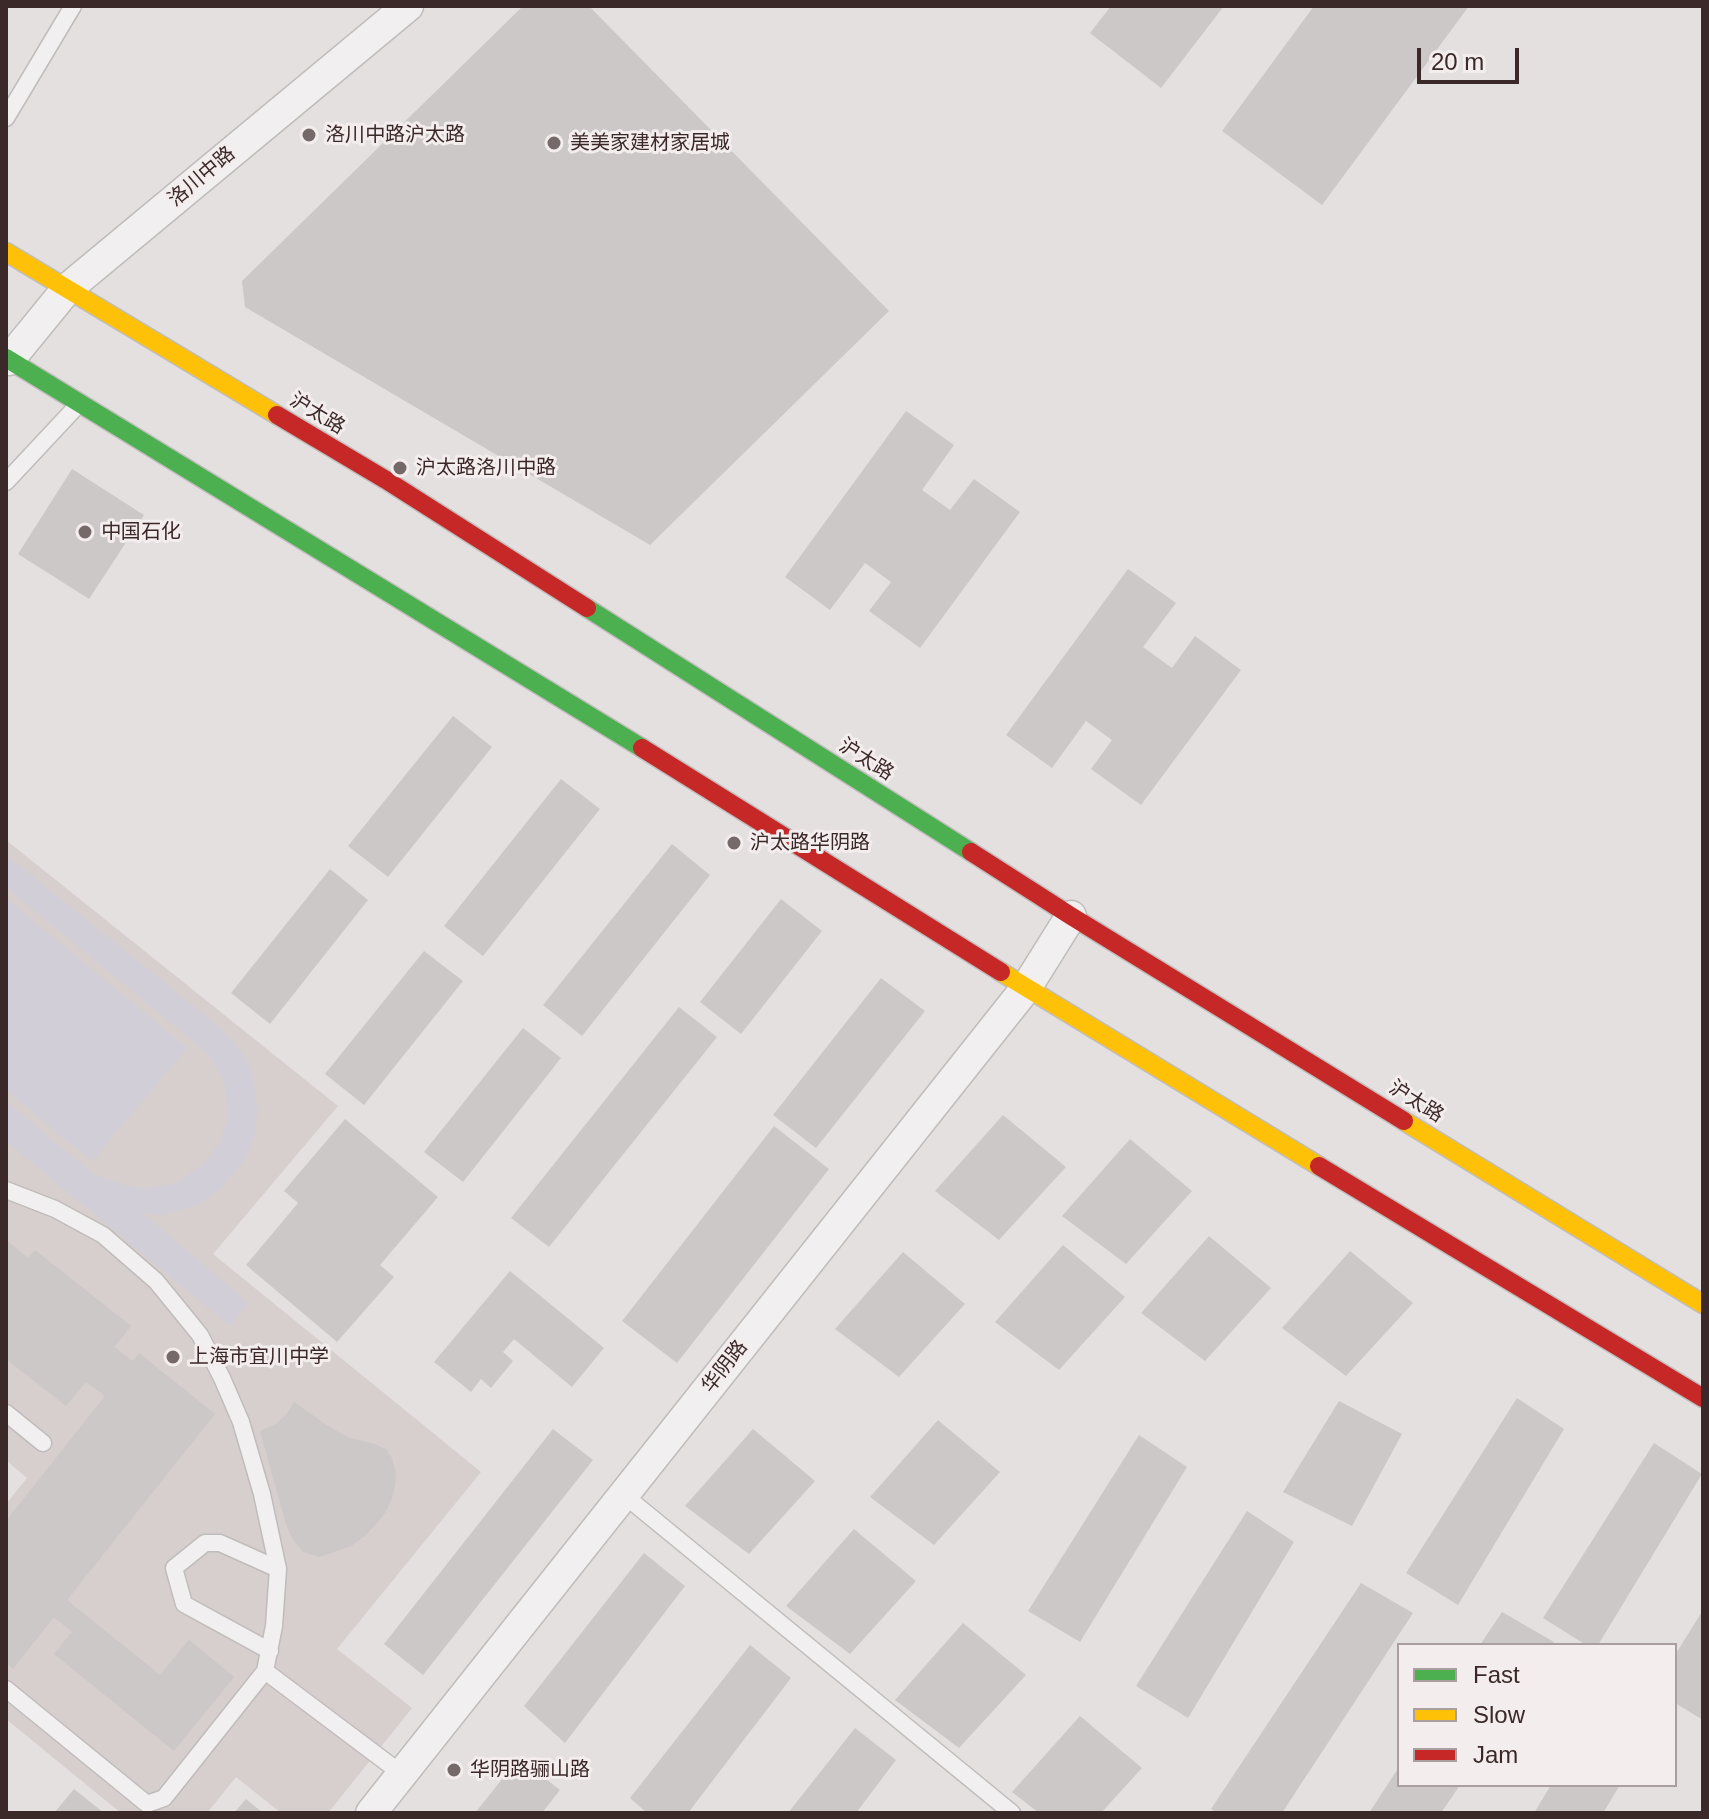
<!DOCTYPE html>
<html>
<head>
<meta charset="utf-8">
<style>
  body { margin:0 }
  #map { position:relative; width:1709px; height:1819px; overflow:hidden; background:#e4e0e0; font-family:Arial,sans-serif }
  canvas { display:block }
  .frame { position:absolute; inset:0; border:8px solid #3b2929; pointer-events:none }
  .legend { position:absolute; left:1397px; top:1643px; width:280px; height:144px; box-sizing:border-box; background:#f4eded; border:2px solid #aa9f9f; margin:0; padding:10px 14px; list-style:none; font-size:24px; color:#3b2929 }
  .legend li { display:flex; align-items:center; gap:16px; height:40px }
  .legend b { width:40px; border:2px solid #aa9f9f }
  .scale { position:absolute; left:1417px; top:48px; width:102px; height:36px; box-sizing:border-box; border:4px solid #3b2929; border-top:0; padding-left:10px; font-size:24px; line-height:28px; white-space:nowrap; color:#3b2929; -webkit-text-stroke:6px #f4eded; paint-order:stroke }
</style>
</head>
<body>
<div id="map">
<canvas width="1709" height="1819"></canvas>
<div class="frame"></div>
<ul class="legend">
<li><b style="height:10px;background:#4caf50"></b>Fast</li>
<li><b style="height:10px;background:#ffc107"></b>Slow</li>
<li><b style="height:10px;background:#c62828"></b>Jam</li>
</ul>
<div class="scale">20 m</div>
</div>
<script>
const ctx = document.querySelector('canvas').getContext('2d');
ctx.lineJoin = 'round';
function fill(path, color) {
  ctx.fillStyle = color;
  ctx.fill(path, 'evenodd');
}
function poly(rows) {
  const path = new Path2D();
  for (const r of rows) {
    path.moveTo(r[0], r[1]);
    for (let i = 2; i < r.length; i += 2) path.lineTo(r[i], r[i + 1]);
  }
  return path;
}
function trace(path, color, width, dash) {
  ctx.strokeStyle = color;
  ctx.lineWidth = width;
  ctx.lineCap = dash ? 'butt' : 'round';
  ctx.setLineDash(dash || []);
  ctx.stroke(path);
}
function label(font, color, halo, rows, align = 'center') {
  ctx.font = font + ' Arial,"Noto Sans SC",sans-serif';
  ctx.lineWidth = 6;
  ctx.setLineDash([]);
  ctx.textBaseline = 'middle';
  ctx.strokeStyle = halo;
  ctx.fillStyle = color;
  for (const [text, x, y, turn = 0] of rows) {
    ctx.save();
    ctx.translate(x, y);
    ctx.rotate((+turn || 0) * Math.PI / 180);
    ctx.textAlign = isNaN(turn) ? turn : align;
    if (halo) ctx.strokeText(text, 0, 0);
    ctx.fillText(text, 0, 0);
    ctx.restore();
  }
}
const built = poly([
  [6,840,338,1106,213,1254,481,1472,337,1649,412,1708,328,1813,281,1813,236,1777,207,1813,121,1813,6,1719,6,1504,27,1478,6,1460]
]);
const green = poly([
  [6,855,216,1024,234,1041,246,1059,254,1080,257,1109,255,1134,244,1160,223,1187,196,1206,162,1215,141,1212,249,1303,230,1326,6,1141,6,1101,92,1173,126,1186,147,1188,175,1184,202,1165,219,1144,227,1123,227,1104,226,1089,221,1075,212,1059,198,1045,6,887],
  [6,898,187,1048,92,1161,6,1090]
]);
const building = poly([
  [523,6,589,6,889,311,650,545,245,307,242,281],
  [1111,6,1224,6,1161,88,1090,33],
  [1314,6,1469,6,1322,205,1222,131],
  [906,411,954,445,922,490,950,510,974,479,1020,512,920,648,869,611,891,582,865,563,830,610,785,577],
  [72,469,144,515,89,599,18,554],
  [1128,569,1176,603,1143,647,1172,668,1195,636,1241,670,1141,805,1091,769,1112,740,1086,721,1052,768,1006,735],
  [453,716,492,747,388,877,348,846],
  [561,779,600,809,483,956,444,926],
  [672,844,710,875,582,1036,543,1005],
  [330,869,368,900,270,1024,231,993],
  [781,899,822,931,741,1034,700,1002],
  [424,951,463,981,364,1105,325,1074],
  [881,978,925,1011,816,1148,773,1115],
  [679,1007,717,1037,549,1247,511,1218],
  [523,1028,561,1058,463,1182,424,1152],
  [1003,1115,1066,1167,999,1240,935,1191],
  [345,1119,438,1197,380,1265,394,1277,337,1342,246,1265,298,1203,284,1191],
  [774,1126,829,1169,677,1363,622,1321],
  [1130,1139,1192,1191,1126,1264,1062,1216],
  [1209,1236,1271,1288,1205,1361,1141,1313],
  [6,1240,28,1258,35,1250,131,1326,114,1347,133,1361,139,1353,215,1414,67,1600,160,1675,189,1640,234,1677,174,1751,54,1654,72,1632,54,1617,13,1669,6,1663,6,1521,105,1396,86,1382,66,1406,6,1359],
  [1063,1245,1125,1297,1059,1370,995,1322],
  [1350,1251,1413,1303,1346,1376,1282,1328],
  [903,1252,965,1304,899,1377,835,1329],
  [510,1271,604,1348,572,1387,514,1339,503,1352,513,1361,491,1388,481,1379,471,1392,434,1362],
  [1517,1398,1564,1429,1458,1605,1406,1573],
  [1339,1401,1402,1434,1352,1526,1283,1492],
  [294,1402,328,1426,347,1437,374,1444,386,1449,392,1458,396,1474,395,1485,392,1498,385,1513,376,1524,365,1536,351,1546,319,1557,303,1552,292,1538,286,1524,260,1431,276,1424,286,1415],
  [938,1420,1000,1472,934,1545,870,1497],
  [553,1429,593,1460,423,1675,384,1644],
  [753,1429,815,1481,749,1554,685,1506],
  [1139,1435,1187,1467,1080,1642,1028,1611],
  [1654,1443,1702,1474,1598,1645,1586,1645,1543,1618],
  [1247,1511,1294,1542,1188,1718,1136,1686],
  [854,1529,916,1581,850,1654,786,1606],
  [644,1553,685,1586,565,1743,524,1706],
  [1361,1583,1413,1613,1282,1813,1218,1813,1211,1809],
  [1703,1610,1703,1720,1675,1703,1675,1655],
  [1502,1612,1554,1642,1552,1645,1480,1645],
  [963,1623,1026,1675,959,1748,895,1700],
  [750,1645,791,1678,688,1813,647,1813,630,1798],
  [1080,1716,1142,1768,1101,1813,1039,1813,1012,1792],
  [855,1728,896,1760,856,1813,788,1813],
  [519,1758,560,1790,542,1813,475,1813],
  [1399,1767,1399,1785,1460,1785,1441,1813,1369,1813],
  [1551,1785,1620,1785,1603,1813,1534,1813],
  [74,1789,104,1813,54,1813],
  [246,1799,263,1813,234,1813]
]);
const lane = poly([
  [6,118,73,6],
  [6,482,78,405],
  [6,1190,55,1209,103,1235,156,1281,200,1335,222,1378,241,1422,262,1494,278,1569,274,1626,265,1671,402,1774],
  [6,1413,43,1443],
  [624,1495,1012,1813],
  [270,1651,184,1604,174,1568,205,1543,220,1543,278,1569],
  [6,1689,147,1804,164,1798,265,1671]
]);
const street = poly([
  [9,360,67,289,408,6],
  [371,1813,1026,988,1071,916]
]);
const fast = poly([
  [6,358,642,748],
  [587,608,971,852]
]);
const slow = poly([
  [6,252,277,415],
  [1001,972,1319,1166],
  [1404,1121,1703,1304]
]);
const jam = poly([
  [277,415,386,480,587,608],
  [642,748,1001,972],
  [971,852,1071,916,1404,1121],
  [1319,1166,1703,1398]
]);
const markers = [
  [309,135,8,"#766969"],
  [554,143,8,"#766969"],
  [400,468,8,"#766969"],
  [85,532,8,"#766969"],
  [734,843,8,"#766969"],
  [173,1357,8,"#766969"],
  [454,1770,8,"#766969"]
];
const poiNames = [
  ["洛川中路沪太路",325,135],
  ["美美家建材家居城",570,143],
  ["沪太路洛川中路",416,468],
  ["中国石化",101,532],
  ["沪太路华阴路",750,843],
  ["上海市宜川中学",189,1357],
  ["华阴路骊山路",470,1770]
];
const streetNames = [
  ["洛川中路",202,177,-40],
  ["沪太路",317,414,31],
  ["沪太路",866,760,32],
  ["沪太路",1416,1102,32],
  ["华阴路",725,1367,-52]
];
fill(built, '#d7cece');
fill(green, '#d1ced7');
fill(building, '#ccc8c8');
trace(lane, '#c0bcbc', 19);
trace(street, '#c0bcbc', 33);
trace(fast, '#c1bdbd', 21);
trace(slow, '#c1bdbd', 21);
trace(jam, '#c1bdbd', 21);
trace(lane, '#f1efef', 16);
trace(street, '#f1efef', 30);
trace(fast, '#4caf50', 18);
trace(slow, '#ffc107', 18);
trace(jam, '#c62828', 18);
for (const [x, y, r, color] of markers) {
  const dot = new Path2D();
  dot.arc(x, y, r, 0, 2 * Math.PI);
  ctx.fillStyle = color;
  ctx.fill(dot);
  trace(dot, '#f4eded', 3);
}
label('20px', '#3b2929', '#f4eded', poiNames, 'left');
label('20px', '#3b2929', '#f4eded', streetNames);
</script>
</body>
</html>
